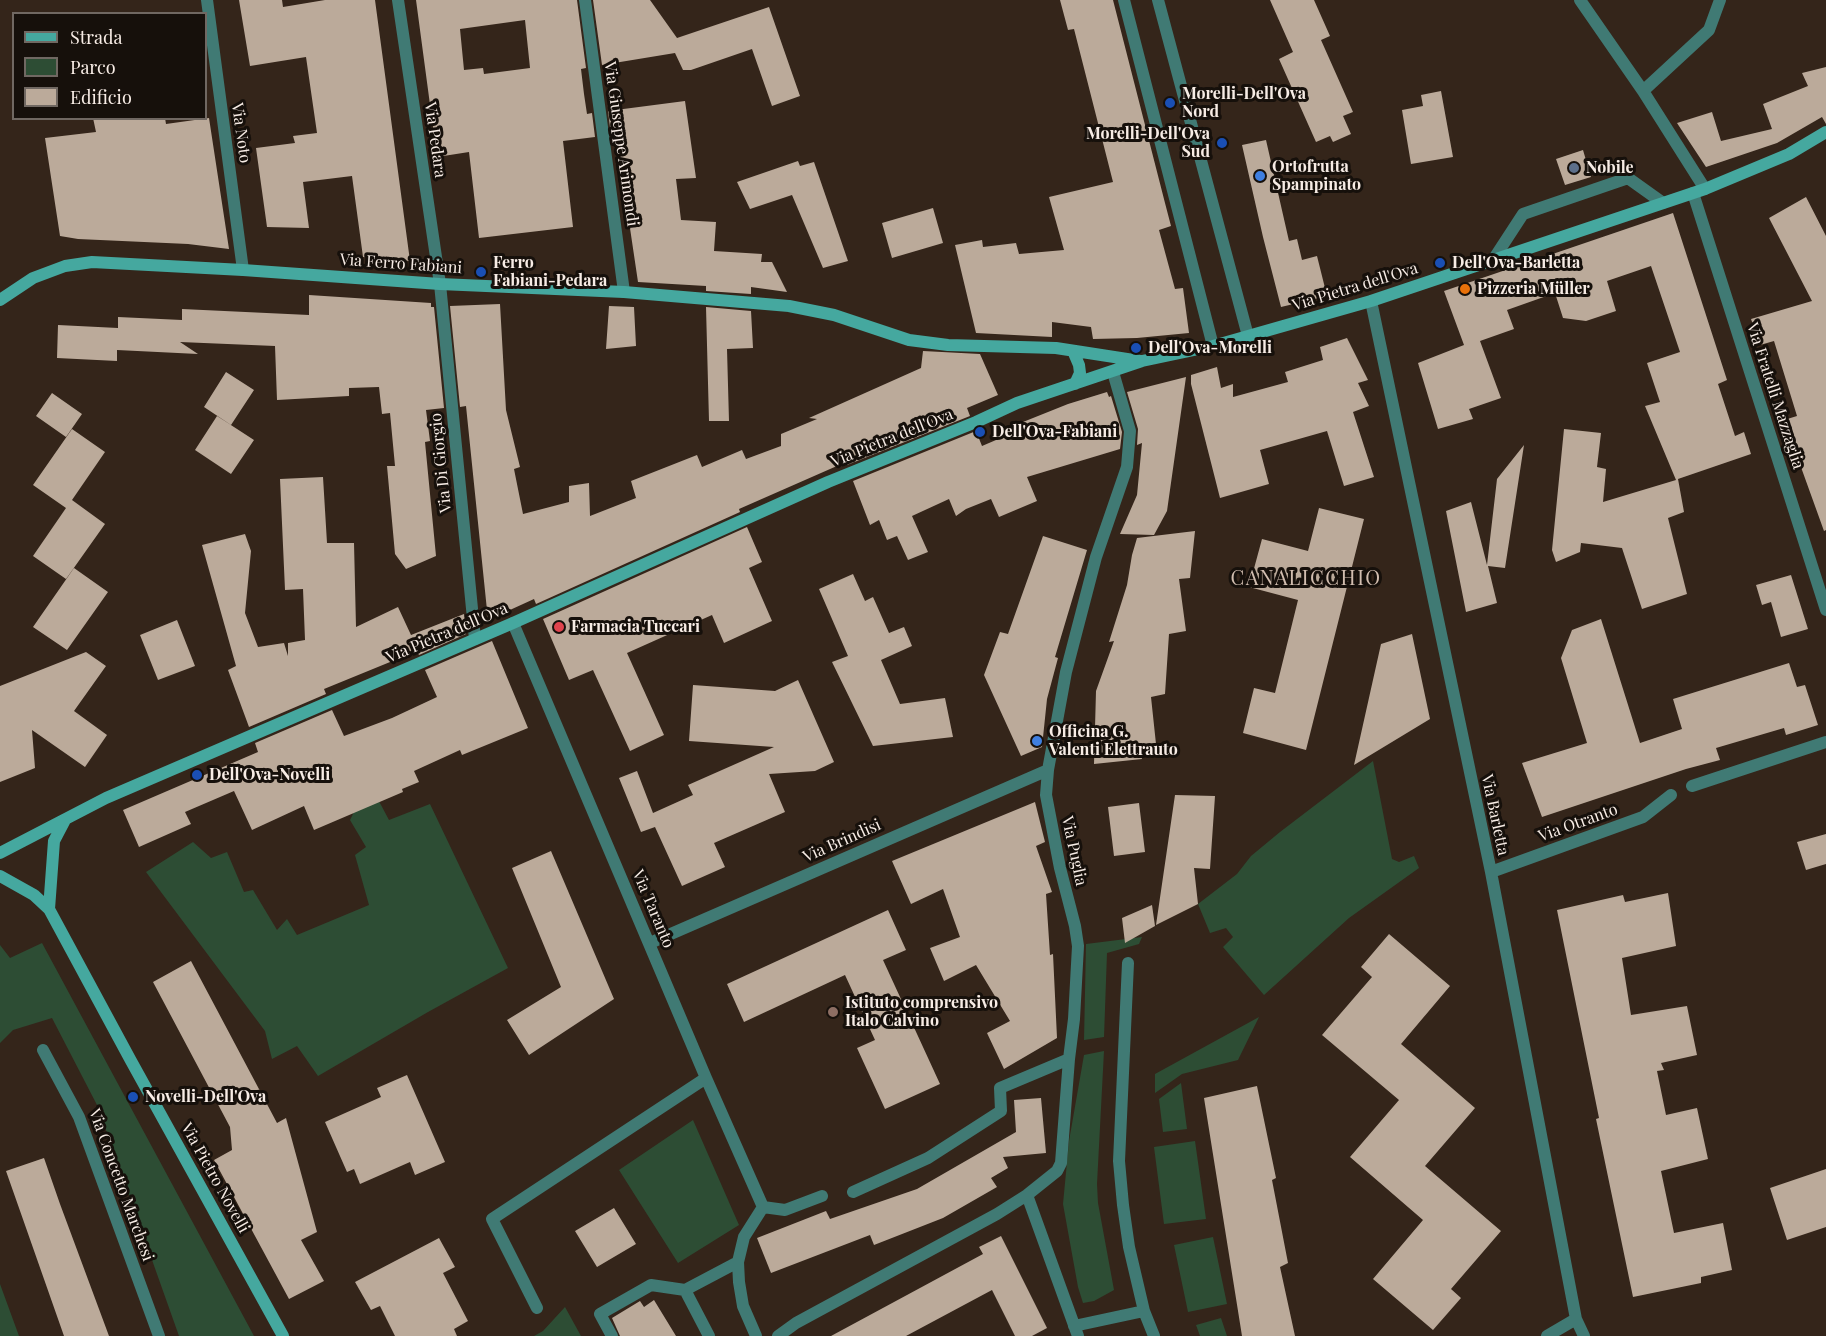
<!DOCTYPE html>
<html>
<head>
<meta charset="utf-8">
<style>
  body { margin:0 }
  #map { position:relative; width:1826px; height:1336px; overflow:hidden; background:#34251a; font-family:"Playfair Display",serif }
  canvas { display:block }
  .legend { position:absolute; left:12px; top:12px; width:195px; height:108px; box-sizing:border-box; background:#16100b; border:2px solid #706862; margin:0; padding:8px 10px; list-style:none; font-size:18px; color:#f7ece5 }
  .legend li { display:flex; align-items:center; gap:12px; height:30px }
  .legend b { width:30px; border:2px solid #706862 }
</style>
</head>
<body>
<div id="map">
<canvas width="1826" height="1336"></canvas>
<ul class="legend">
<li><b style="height:8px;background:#45a89f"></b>Strada</li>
<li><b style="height:16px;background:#2d4d34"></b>Parco</li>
<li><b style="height:16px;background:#bbaa9a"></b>Edificio</li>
</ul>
</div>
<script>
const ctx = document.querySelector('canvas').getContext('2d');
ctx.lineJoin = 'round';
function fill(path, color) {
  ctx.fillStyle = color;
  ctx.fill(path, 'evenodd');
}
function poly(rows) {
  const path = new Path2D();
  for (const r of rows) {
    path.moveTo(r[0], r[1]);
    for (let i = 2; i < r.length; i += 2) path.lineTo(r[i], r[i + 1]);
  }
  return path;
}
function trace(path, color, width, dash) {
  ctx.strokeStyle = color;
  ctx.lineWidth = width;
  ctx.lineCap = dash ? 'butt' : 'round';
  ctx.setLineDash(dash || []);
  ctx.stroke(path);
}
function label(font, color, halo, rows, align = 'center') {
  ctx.font = font + ' "Playfair Display",serif';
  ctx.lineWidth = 6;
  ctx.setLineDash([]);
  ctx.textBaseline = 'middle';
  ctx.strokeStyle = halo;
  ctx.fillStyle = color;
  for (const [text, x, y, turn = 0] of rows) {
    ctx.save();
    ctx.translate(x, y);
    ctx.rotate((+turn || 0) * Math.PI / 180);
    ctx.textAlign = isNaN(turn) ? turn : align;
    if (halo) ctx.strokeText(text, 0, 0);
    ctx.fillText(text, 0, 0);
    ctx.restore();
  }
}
const green = poly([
  [1373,761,1392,859,1399,862,1414,856,1419,868,1349,918,1264,995,1223,947,1233,937,1226,928,1210,933,1198,904,1237,874,1251,856,1280,832],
  [364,773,389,820,430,804,508,968,428,1012,318,1076,297,1046,272,1059,265,1031,146,872,193,842,211,858,227,852,244,892,253,890,277,930,287,919,297,935,369,905,355,855,366,847,350,820,353,814,344,784],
  [1142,937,1139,944,1107,953,1104,1037,1084,1040,1086,944],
  [42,943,254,1336,179,1336,97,1105,52,1018,13,1030,0,1043,0,945,10,958],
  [1259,1017,1238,1060,1182,1074,1155,1093,1155,1074],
  [1104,1051,1097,1184,1098,1203,1114,1290,1094,1301,1083,1303,1078,1287,1063,1204,1069,1141,1084,1055],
  [1181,1083,1187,1129,1163,1132,1159,1099],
  [693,1120,739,1225,678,1263,619,1170],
  [1195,1141,1206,1219,1164,1224,1154,1147],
  [1213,1237,1227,1304,1188,1312,1174,1245],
  [0,1284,19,1336,0,1336],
  [565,1307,581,1336,534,1336,543,1331],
  [1221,1318,1227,1336,1200,1336,1196,1325]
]);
const building = poly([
  [239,0,282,0,283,7,325,0,375,0,410,261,363,257,352,176,303,182,309,228,267,227,256,148,295,143,293,136,317,133,306,57,250,66],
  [416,0,577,0,586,68,581,69,584,94,587,114,592,113,595,137,563,141,573,227,479,238,469,152,437,157],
  [525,20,530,68,484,74,483,68,464,70,460,29],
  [593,0,650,0,677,38,769,7,800,96,772,106,752,49,691,70,683,70,675,53,602,65],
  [1060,0,1113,0,1165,203,1171,226,1159,230,1175,289,1183,288,1189,333,1137,338,1093,339,1091,327,1052,322,1052,337,976,333,955,245,982,240,983,247,1016,243,1019,254,1064,250,1049,197,1113,182,1074,29,1068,30],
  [1270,0,1314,0,1330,36,1321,40,1353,112,1343,116,1351,134,1333,142,1330,136,1316,142,1279,59,1293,52],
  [1826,67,1826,124,1822,117,1777,143,1706,167,1677,123,1712,112,1721,141,1772,129,1763,104,1808,86,1802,73],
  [1441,91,1453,157,1411,164,1402,110,1423,106,1421,95],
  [685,101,696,178,676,179,681,220,716,222,714,251,762,254,761,262,772,262,787,292,751,287,751,294,706,291,706,286,638,282,616,134,611,135,608,111],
  [93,118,165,118,166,124,209,118,229,249,188,244,78,239,60,236,45,138,96,132],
  [1266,140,1289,241,1297,239,1302,260,1317,256,1327,296,1281,307,1263,237,1242,145],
  [1583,150,1591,177,1565,185,1556,159],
  [798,161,800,166,814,162,848,261,823,268,792,195,750,209,737,182],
  [1806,197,1826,236,1826,530,1824,531,1784,420,1797,416,1774,341,1760,345,1751,319,1812,301,1769,218],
  [933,208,943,243,892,258,882,223],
  [1673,213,1727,380,1718,384,1735,436,1744,432,1751,454,1678,479,1684,512,1668,518,1687,594,1642,609,1622,548,1581,543,1580,552,1556,562,1552,550,1564,429,1601,433,1597,467,1606,469,1603,502,1676,480,1645,406,1660,402,1647,363,1680,352,1651,266,1607,281,1616,311,1586,321,1563,318,1555,293,1507,310,1514,329,1480,341,1501,398,1469,409,1473,419,1438,429,1418,363,1464,345,1444,291],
  [309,295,431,303,431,307,434,307,444,408,426,410,430,441,425,442,436,556,406,569,395,554,387,466,395,466,390,413,382,414,379,387,349,388,349,396,277,400,275,346,180,342,198,354,117,350,117,361,57,358,58,325,118,328,118,317,182,320,182,309,309,315],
  [500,304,506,410,520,467,514,469,523,514,569,502,569,486,589,483,590,516,636,498,631,481,697,455,702,467,742,450,746,459,781,446,781,434,817,419,809,418,921,368,923,351,980,354,998,395,967,408,970,416,847,465,846,462,739,509,740,512,536,604,534,599,488,620,466,406,460,407,450,306],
  [609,306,634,307,636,346,606,349],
  [706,307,751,311,753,348,727,349,729,421,709,421],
  [1347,338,1368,380,1358,383,1369,406,1353,412,1374,477,1344,486,1327,431,1260,450,1269,484,1220,498,1191,384,1191,375,1217,367,1221,388,1233,384,1233,397,1288,382,1285,372,1323,360,1320,347],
  [226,372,254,390,231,425,204,407],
  [1186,377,1167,511,1154,535,1120,534,1137,495,1142,443,1137,445,1138,429,1127,392],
  [1107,392,1109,397,1111,396,1122,432,1120,449,1027,477,1037,501,999,517,991,499,966,509,956,516,949,499,912,516,928,552,908,560,897,536,887,540,879,520,870,525,853,481,976,431,982,446,1024,428,1023,422,1068,404],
  [52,393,82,414,66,437,36,416],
  [217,416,254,440,231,474,195,450],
  [72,429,105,452,72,500,105,524,66,579,33,556,66,508,33,485],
  [1524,445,1505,568,1488,566,1497,603,1466,612,1446,511,1471,502,1487,565,1497,479],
  [323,477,327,543,354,543,356,627,398,607,411,635,464,614,466,634,419,655,417,651,324,689,326,694,249,727,228,670,236,666,202,545,245,534,251,551,245,613,258,647,284,643,288,656,288,643,305,640,303,589,285,590,280,479],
  [1319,508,1364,519,1306,750,1243,733,1254,688,1275,693,1298,600,1249,587,1262,539,1308,551],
  [747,527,762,562,749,568,772,621,724,643,712,615,627,653,664,735,630,751,593,670,569,680,543,619],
  [1195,531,1190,578,1179,579,1186,631,1169,634,1165,694,1151,697,1156,744,1140,747,1142,759,1094,764,1096,691,1114,641,1109,642,1127,585,1132,555,1137,538],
  [1043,536,1087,550,1055,657,1058,658,1047,699,1042,747,1021,756,984,675,1000,632,1008,634],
  [74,568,108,592,67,650,33,627],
  [853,574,865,601,873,597,889,633,904,627,912,646,881,660,900,704,945,698,953,737,873,746,832,662,848,656,819,589],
  [1791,575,1808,629,1781,637,1771,602,1762,605,1756,585],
  [1601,619,1640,743,1682,729,1673,699,1789,663,1797,687,1805,685,1818,725,1786,735,1784,728,1716,748,1720,760,1686,769,1542,817,1522,763,1587,743,1561,658,1572,630],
  [177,620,195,666,158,680,140,635],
  [1412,634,1430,719,1354,765,1381,644],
  [492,641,528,728,462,755,460,750,414,771,419,782,402,789,403,792,314,830,304,806,252,830,234,791,185,812,191,824,139,847,123,810,258,752,255,743,332,710,344,736,392,718,437,697,425,670],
  [86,652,106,666,74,711,107,735,85,767,32,730,35,768,0,782,0,686],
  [798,680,834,762,815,771,769,774,785,812,714,843,725,867,682,886,655,827,641,832,619,778,637,771,653,813,693,795,688,785,774,747,689,741,693,685,775,691],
  [1175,795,1215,796,1210,869,1194,868,1198,904,1156,925],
  [1035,802,1045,842,1036,846,1052,892,1046,894,1050,955,1053,954,1057,1038,1004,1069,987,1033,1010,1021,976,965,944,981,930,948,960,937,943,889,911,904,892,861],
  [1139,803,1145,852,1114,856,1108,807],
  [1826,834,1826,864,1806,870,1797,842],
  [551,851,614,999,529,1055,507,1020,561,987,512,868],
  [1668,893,1676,946,1622,958,1631,1015,1687,1006,1697,1055,1661,1063,1664,1070,1657,1071,1666,1115,1697,1108,1708,1159,1661,1171,1674,1233,1723,1223,1732,1270,1701,1277,1701,1283,1633,1297,1596,1119,1599,1118,1557,910,1623,895,1625,902],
  [1152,905,1155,926,1125,943,1122,918],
  [888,910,906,950,883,960,940,1084,885,1109,857,1048,875,1040,845,975,744,1022,727,984],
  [1389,934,1450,986,1401,1044,1475,1108,1425,1166,1501,1231,1451,1289,1461,1298,1433,1330,1373,1279,1423,1220,1350,1157,1399,1100,1322,1035,1372,977,1361,967],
  [191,961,277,1123,286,1118,317,1232,301,1240,324,1281,289,1299,214,1160,232,1150,230,1127,153,982],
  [407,1075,445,1162,415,1175,410,1162,360,1184,354,1169,347,1172,325,1122,381,1097,377,1088],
  [1257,1086,1276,1178,1272,1180,1288,1263,1280,1267,1295,1336,1242,1336,1204,1098],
  [1041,1098,1046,1153,1003,1157,1008,1168,991,1178,997,1187,943,1218,874,1245,870,1235,771,1273,757,1238,826,1211,830,1219,917,1189,1016,1132,1014,1100],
  [44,1158,60,1204,109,1336,64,1336,6,1171],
  [1826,1169,1826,1227,1787,1240,1770,1188],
  [614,1208,636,1244,597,1267,575,1231],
  [1001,1236,1047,1328,1032,1336,1015,1336,992,1290,906,1336,831,1336,983,1254,979,1247],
  [439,1238,455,1267,443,1273,468,1321,454,1329,457,1336,395,1336,380,1306,371,1310,355,1282],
  [654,1300,676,1336,620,1336,612,1318,640,1301,644,1307]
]);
const lane = poly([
  [1580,0,1643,91],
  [1705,189,1643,91,1709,30,1720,0],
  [1493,260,1523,214,1628,178,1663,203]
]);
const street = poly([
  [207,0,243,270],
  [398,0,440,284,475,639],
  [585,0,624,292],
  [1124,0,1213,346],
  [1158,0,1248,336],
  [1693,193,1826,610],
  [1371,301,1491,872,1576,1319,1584,1336],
  [513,623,706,1078,763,1207],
  [1692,786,1826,742],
  [1491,872,1643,817,1671,795],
  [650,943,1048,770],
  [1128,963,1119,1161,1123,1205,1129,1247,1144,1311,1154,1336],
  [43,1050,79,1117,159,1336],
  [853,1192,928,1158,1001,1111,1000,1088,1069,1059],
  [1027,1195,1078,1336],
  [763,1207,785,1210,822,1196],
  [537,1308,492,1219,706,1078],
  [1074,1326,1144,1311],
  [612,1336,600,1314,651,1285,685,1290],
  [709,1336,685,1290,738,1262],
  [756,1336,743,1306,739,1282,738,1262,744,1237,763,1207],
  [778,1336,796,1323,997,1214,1027,1195,1057,1171,1061,1163,1069,1059,1074,1019,1078,946,1075,926,1060,868,1046,795,1048,770,1066,672,1096,557,1127,467,1130,431,1113,372],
  [1547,1336,1576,1319]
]);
const secondary = poly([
  [0,300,33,278,65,266,92,262,243,270,440,284,624,292,789,306,834,315,909,340,948,345,1056,348,1140,361],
  [1073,351,1079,365,1080,373,1075,384],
  [0,853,106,798,513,623,828,482,976,422,1017,403,1142,361,1213,346,1371,301,1705,189,1789,154,1826,132],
  [0,876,34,895,49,909,130,1059,283,1336],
  [49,909,54,841,65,820]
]);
const markers = [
  [1170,103,6,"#1a4fb4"],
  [1222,143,6,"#1a4fb4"],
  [1574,168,6,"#5c6f8a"],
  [1260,176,6,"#3f7fe0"],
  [1440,263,6,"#1a4fb4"],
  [481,272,6,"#1a4fb4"],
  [1465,289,6,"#e8710a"],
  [1136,348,6,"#1a4fb4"],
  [980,432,6,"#1a4fb4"],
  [559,627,6,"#e0444e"],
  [1037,741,6,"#3f7fe0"],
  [197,775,6,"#1a4fb4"],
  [833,1012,6,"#8d6e63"],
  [133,1097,6,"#1a4fb4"]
];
const poiNames = [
  ["Morelli-Dell'Ova",1182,94],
  ["Nord",1182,112],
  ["Morelli-Dell'Ova",1210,134,"right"],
  ["Sud",1210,152,"right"],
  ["Ortofrutta",1272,167],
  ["Spampinato",1272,185],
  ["Nobile",1586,168],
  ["Ferro",493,263],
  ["Fabiani-Pedara",493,281],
  ["Dell'Ova-Barletta",1452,263],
  ["Pizzeria Müller",1477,289],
  ["Dell'Ova-Morelli",1148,348],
  ["Dell'Ova-Fabiani",992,432],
  ["Farmacia Tuccari",571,627],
  ["Officina G.",1049,732],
  ["Valenti Elettrauto",1049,750],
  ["Dell'Ova-Novelli",209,775],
  ["Istituto comprensivo",845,1003],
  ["Italo Calvino",845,1021],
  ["Novelli-Dell'Ova",145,1097]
];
const streetNames = [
  ["Via Noto",241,133,82],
  ["Via Pedara",435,140,82],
  ["Via Giuseppe Arimondi",621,144,82],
  ["Via Ferro Fabiani",401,264,4],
  ["Via Pietra dell'Ova",1355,287,-17],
  ["Via Fratelli Mazzaglia",1775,396,72],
  ["Via Pietra dell'Ova",892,438,-22],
  ["Via Di Giorgio",441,463,-96],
  ["Via Pietra dell'Ova",447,633,-23],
  ["Via Barletta",1495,815,78],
  ["Via Otranto",1578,823,-20],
  ["Via Brindisi",842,841,-24],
  ["Via Puglia",1074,851,78],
  ["Via Taranto",653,909,67],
  ["Via Pietro Novelli",215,1178,61],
  ["Via Concetto Marchesi",121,1185,70]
];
const quarterNames = [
  ["CANALICCHIO",1306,579]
];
fill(green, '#2d4d34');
fill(building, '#bbaa9a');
trace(lane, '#407a74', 12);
trace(street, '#407a74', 12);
trace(secondary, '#45a89f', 12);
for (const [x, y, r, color] of markers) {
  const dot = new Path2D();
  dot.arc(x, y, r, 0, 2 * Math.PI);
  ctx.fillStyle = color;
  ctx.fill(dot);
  trace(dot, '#16100b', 2);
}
label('bold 16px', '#f7ece5', '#16100b', poiNames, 'left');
label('16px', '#f7ece5', '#16100b', streetNames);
ctx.letterSpacing = '1.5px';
label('20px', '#d1bdaf', '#16100b', quarterNames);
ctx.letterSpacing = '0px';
</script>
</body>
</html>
